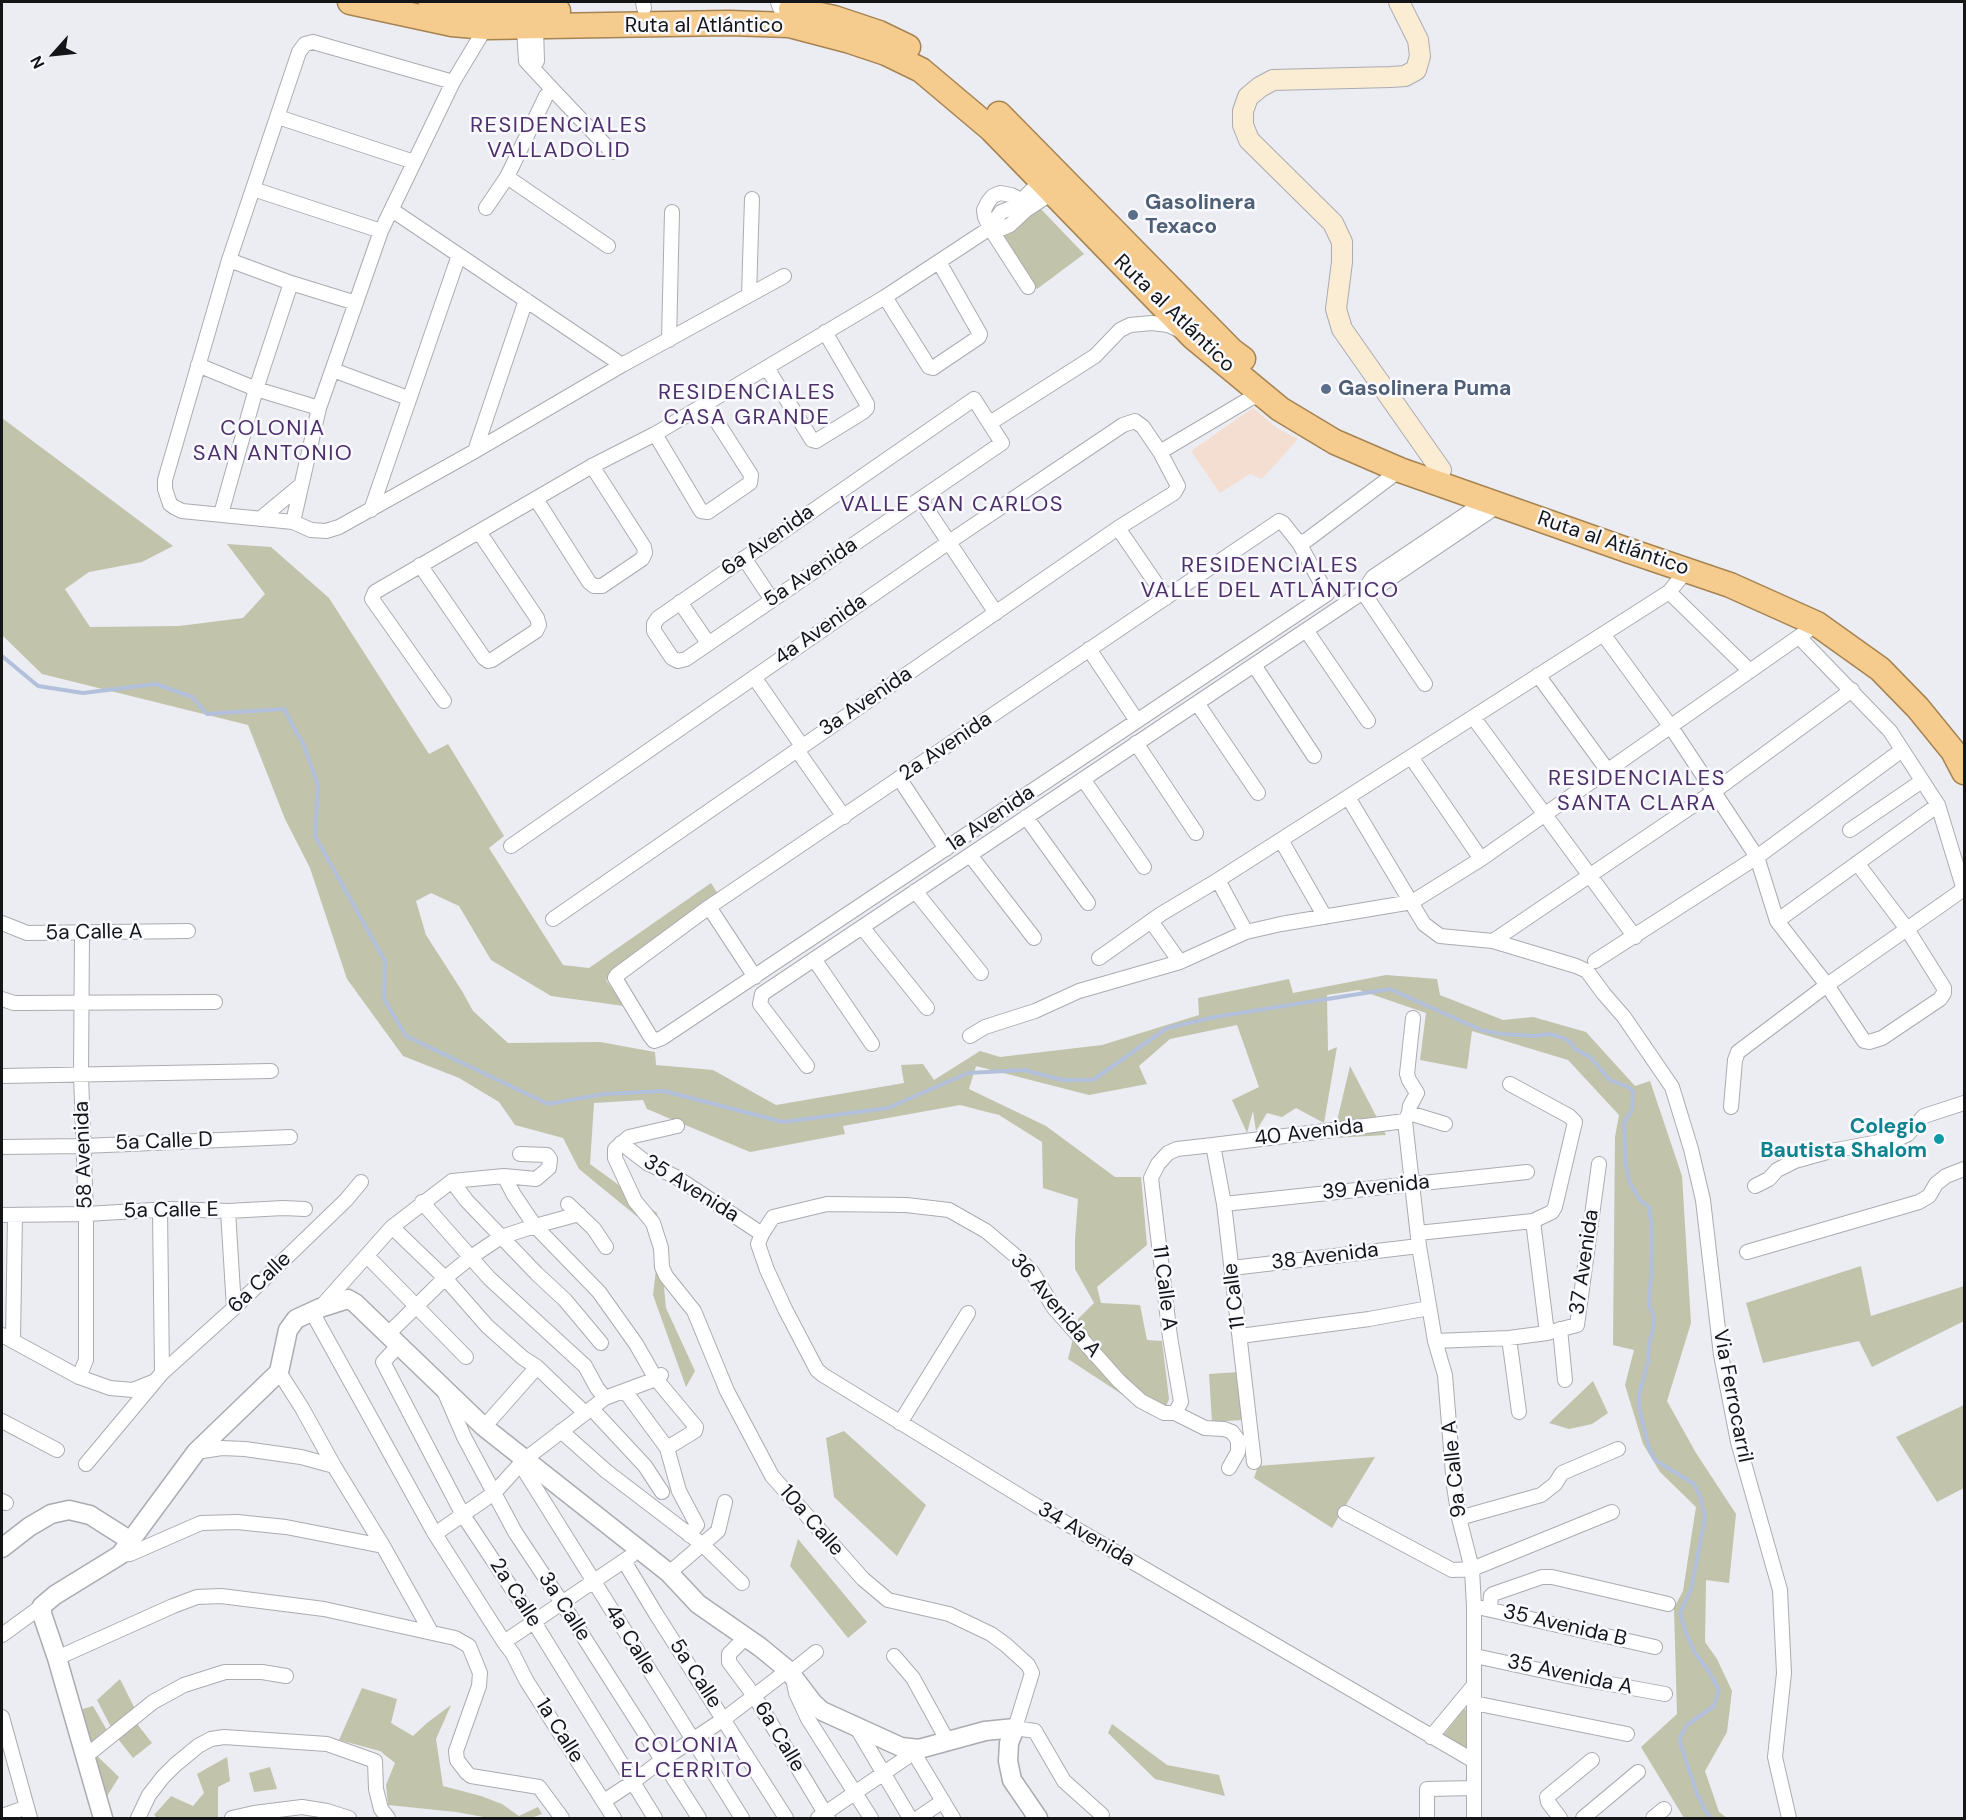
<!DOCTYPE html>
<html>
<head>
<meta charset="utf-8">
<style>
  body { margin:0 }
  #map { position:relative; width:1966px; height:1820px; overflow:hidden; background:#ececf3; font-family:"DM Sans",sans-serif }
  canvas { display:block }
  .frame { position:absolute; inset:0; border:3px solid #141517; pointer-events:none }
  .north { position:absolute; left:24px; top:24px; width:60px; height:60px; -webkit-text-stroke:4px #f9faff; paint-order:stroke; rotate:243deg; font-size:16px; font-weight:700; line-height:24px; text-align:center; color:#141517 }
  .north::after { content:''; display:block; margin:auto; width:21px; height:27px; background:#141517; clip-path:polygon(50% 0,100% 100%,50% 72%,0 100%) }
</style>
</head>
<body>
<div id="map">
<canvas width="1966" height="1820"></canvas>
<div class="frame"></div>
<div class="north">N</div>
</div>
<script>
const ctx = document.querySelector('canvas').getContext('2d');
ctx.lineJoin = 'round';
function fill(path, color) {
  ctx.fillStyle = color;
  ctx.fill(path, 'evenodd');
}
function poly(rows) {
  const path = new Path2D();
  for (const r of rows) {
    path.moveTo(r[0], r[1]);
    for (let i = 2; i < r.length; i += 2) path.lineTo(r[i], r[i + 1]);
  }
  return path;
}
function trace(path, color, width, dash) {
  ctx.strokeStyle = color;
  ctx.lineWidth = width;
  ctx.lineCap = dash ? 'butt' : 'round';
  ctx.setLineDash(dash || []);
  ctx.stroke(path);
}
function label(font, color, halo, rows, align = 'center') {
  ctx.font = font + ' "DM Sans",sans-serif';
  ctx.lineWidth = 5;
  ctx.setLineDash([]);
  ctx.textBaseline = 'middle';
  ctx.strokeStyle = halo;
  ctx.fillStyle = color;
  for (const [text, x, y, turn = 0] of rows) {
    ctx.save();
    ctx.translate(x, y);
    ctx.rotate((+turn || 0) * Math.PI / 180);
    ctx.textAlign = isNaN(turn) ? turn : align;
    if (halo) ctx.strokeText(text, 0, 0);
    ctx.fillText(text, 0, 0);
    ctx.restore();
  }
}
const commercial = poly([
  [1253,408,1277,428,1298,439,1262,479,1250,474,1220,493,1191,451]
]);
const green = poly([
  [1026,205,1039,207,1084,254,1037,289,994,225],
  [2,418,173,546,142,562,89,572,65,589,90,627,179,626,243,618,265,594,227,544,271,547,329,598,429,754,448,744,504,836,489,848,563,965,589,968,711,883,718,894,606,980,624,1006,551,996,491,960,459,906,431,893,416,901,426,935,462,991,473,1011,508,1043,600,1042,655,1052,656,1065,713,1070,776,1105,904,1083,901,1065,923,1064,934,1080,980,1051,1000,1057,1102,1045,1199,1015,1198,998,1289,979,1293,993,1386,975,1437,979,1440,995,1503,1020,1533,1017,1586,1032,1635,1086,1650,1081,1682,1176,1691,1323,1667,1401,1696,1453,1736,1514,1729,1583,1706,1580,1705,1642,1717,1659,1732,1691,1727,1732,1705,1771,1719,1812,1727,1818,1684,1818,1641,1747,1677,1714,1674,1608,1683,1591,1696,1507,1660,1472,1643,1444,1625,1385,1634,1350,1613,1345,1615,1137,1619,1115,1568,1060,1472,1031,1467,1069,1420,1060,1426,1013,1359,990,1327,995,1328,1051,1337,1047,1324,1123,1296,1108,1282,1117,1267,1113,1256,1131,1253,1111,1247,1133,1232,1100,1259,1087,1237,1025,1170,1039,1139,1066,1147,1084,1089,1095,976,1066,969,1089,1046,1126,1115,1177,1141,1177,1147,1245,1097,1287,1101,1303,1140,1305,1147,1340,1162,1341,1169,1399,1161,1420,1068,1359,1078,1319,1094,1303,1075,1269,1075,1239,1078,1199,1043,1188,1042,1142,999,1115,960,1105,843,1126,845,1134,750,1152,647,1109,643,1100,594,1103,590,1164,657,1213,666,1308,695,1371,686,1387,653,1295,657,1261,645,1223,579,1169,563,1138,515,1125,499,1102,459,1078,403,1056,347,979,310,868,285,819,248,725,42,674,2,635],
  [1350,1066,1386,1135,1333,1138],
  [1861,1266,1871,1316,1964,1286,1964,1321,1872,1367,1859,1341,1763,1363,1746,1303],
  [1239,1372,1242,1420,1212,1422,1209,1374],
  [1593,1381,1608,1413,1592,1424,1569,1429,1549,1423],
  [1964,1405,1964,1488,1937,1502,1896,1437],
  [844,1431,926,1505,897,1556,834,1497,826,1438],
  [1375,1457,1332,1528,1254,1478,1258,1466],
  [798,1539,867,1622,848,1638,790,1566],
  [120,1679,136,1711,113,1731,97,1700],
  [362,1688,397,1699,391,1723,413,1736,427,1723,451,1705,436,1739,443,1786,481,1796,502,1804,519,1816,538,1807,542,1814,531,1818,489,1818,456,1812,388,1805,386,1785,395,1763,380,1751,339,1740],
  [93,1706,109,1734,88,1752,78,1722,83,1709],
  [1464,1709,1471,1712,1470,1753,1441,1738],
  [134,1720,152,1743,133,1758,115,1735],
  [1112,1724,1167,1765,1219,1775,1225,1796,1155,1779,1108,1733],
  [95,1754,119,1777,104,1801],
  [227,1757,230,1781,218,1787,218,1818,157,1818,154,1815,171,1796,193,1806,204,1793,197,1774],
  [270,1767,277,1789,254,1792,249,1773]
]);
const stream = poly([
  [2,656,38,686,83,693,156,684,192,697,207,714,284,709,304,746,318,785,315,836,385,961,384,999,406,1036,548,1104,604,1094,664,1091,783,1122,888,1108,968,1073,1024,1070,1062,1080,1093,1080,1167,1028,1215,1017,1390,989,1481,1030,1501,1034,1536,1036,1549,1034,1561,1037,1570,1042,1575,1049,1590,1057,1610,1080,1628,1087,1633,1091,1632,1110,1624,1123,1626,1165,1629,1181,1635,1192,1641,1201,1649,1207,1652,1228,1652,1258,1649,1305,1654,1317,1653,1330,1649,1344,1648,1362,1639,1395,1639,1407,1649,1448,1655,1460,1694,1484,1701,1499,1705,1518,1691,1590,1680,1613,1686,1633,1695,1653,1708,1670,1719,1690,1714,1706,1687,1725,1680,1737,1680,1742,1697,1794,1707,1813,1712,1818]
]);
const minor = poly([
  [643,2,644,8],
  [778,2,780,8],
  [532,67,537,61,536,28],
  [453,82,313,42,305,44,299,52,229,260,165,480,165,489,170,504,174,507,182,511,293,522,311,530,326,531,339,527,475,451,622,365,784,276],
  [552,89,612,152],
  [278,117,414,162],
  [507,177,608,246],
  [253,189,381,231],
  [1021,200,1011,195,1000,193,993,196,988,202,984,210,985,217,990,228,1028,287],
  [486,208,507,177,546,96,552,89,526,61,524,28],
  [392,210,622,365],
  [990,228,1003,228,1010,225,1026,210,1052,193],
  [229,260,291,283,356,303],
  [749,295,752,199],
  [885,297,929,367,933,368,979,337,980,334,939,262],
  [669,340,672,212],
  [198,365,256,389,319,408],
  [767,368,812,440,816,441,863,412,867,408,867,404,825,332],
  [333,370,408,398],
  [974,399,1002,443,686,659,678,661,672,658,654,631,654,624,658,618,974,399],
  [990,423,1095,356,1120,330,1130,325,1152,323,1168,325,1181,331],
  [655,434,701,511,708,512,750,483,751,475,705,403],
  [475,451,526,300],
  [1160,452,1251,398,1262,396],
  [536,499,589,582,594,586,602,586,642,559,645,553,644,547,592,466],
  [920,499,996,613],
  [371,510,459,255],
  [221,514,256,389,291,283],
  [260,519,301,485],
  [1279,521,1283,523,1299,543,1327,594,662,1038,654,1041,650,1036,615,978,617,975,709,907,1279,521],
  [293,522,319,408,381,231,453,82,486,27],
  [1118,528,1166,598],
  [1299,543,1307,540,1400,470],
  [744,558,772,600],
  [420,565,484,658,488,661,492,660,536,631,539,625,537,618,479,532],
  [1363,592,1373,577,1487,500],
  [1363,592,1425,684],
  [1669,592,1750,671],
  [680,602,708,643],
  [1306,630,1368,721],
  [1603,634,1671,727,1757,857,1777,921,1827,985,1864,1041,1869,1042,1882,1038,1940,999,1944,993,1944,988,1907,929,1857,863],
  [1799,637,1890,731,1938,805,1964,890],
  [1089,649,1137,721],
  [1254,665,1314,756],
  [1538,675,1608,771],
  [754,677,802,746],
  [444,701,372,599,375,592,592,466,655,434,885,297,990,228,1001,212,1016,206,1041,181],
  [1197,703,1258,793],
  [1473,717,1635,937],
  [1136,743,1196,833],
  [797,750,844,817],
  [1411,757,1481,859],
  [899,778,946,849],
  [1083,779,1144,867],
  [1348,797,1424,924,1440,936,1493,941,1576,966,1587,971,1604,994,1624,1017,1672,1087,1691,1149,1703,1200,1721,1355,1738,1442,1780,1590,1784,1673,1775,1757,1789,1818],
  [1026,817,1088,903],
  [1850,830,1922,781],
  [1281,840,1325,917],
  [511,846,949,542,1123,425,1135,421,1143,427,1160,452,1178,486,1174,493,1118,528,553,919],
  [970,855,1034,938],
  [1218,880,1246,932],
  [915,891,981,973],
  [709,907,755,977],
  [1151,921,1180,962],
  [1777,921,1938,805],
  [2,923,27,933,188,931],
  [862,927,927,1008],
  [1493,941,1713,792,1852,690],
  [1099,958,1161,914,1218,880,1669,592,1687,570],
  [814,959,872,1044],
  [1595,961,1757,857,1902,750],
  [2,999,14,1003,215,1002],
  [970,1036,985,1027,1035,1011,1079,991,1180,962,1246,932,1281,924,1412,902,1481,859,1817,624],
  [807,1066,760,1004,762,994,1363,592,1379,586,1499,505],
  [2,1076,271,1071],
  [1731,1107,1735,1060,1738,1052,1827,985,1964,889],
  [1409,1113,1410,1106,1417,1093,1409,1080,1407,1074,1413,1018],
  [1406,1119,1409,1113,1445,1124],
  [1405,1121,1419,1246,1435,1341,1445,1375,1454,1486,1459,1518,1472,1569,1474,1607,1474,1818],
  [677,1126,629,1137,615,1149,615,1158,635,1201,653,1223,661,1248,662,1267,666,1276,694,1311,727,1391,772,1476,863,1579,888,1600,949,1614,991,1634,1006,1645,1028,1665,1032,1673,1015,1728,1035,1731,1064,1781,1102,1815],
  [621,1143,647,1163,676,1177,762,1234],
  [1213,1145,1405,1121],
  [2,1147,83,1146,290,1137],
  [504,1176,514,1195,535,1226,599,1292,636,1344,656,1379,696,1427,695,1431,667,1448],
  [452,1181,466,1200,537,1274,565,1300,601,1343],
  [1755,1186,1769,1179,1777,1170,1795,1161,1831,1151,1900,1138,1908,1134,1924,1116,1964,1103],
  [422,1202,489,1278,585,1366,597,1388,605,1398],
  [568,1204,594,1229,606,1247],
  [1224,1204,1527,1172],
  [160,1210,162,1373],
  [228,1211,234,1308],
  [2,1215,86,1214,170,1209,228,1211,283,1208,305,1209],
  [1533,1221,1547,1333],
  [392,1227,445,1278,487,1326,523,1358,537,1367,585,1413],
  [1418,1233,1533,1221,1552,1212,1555,1207,1575,1122,1569,1116,1510,1084],
  [1747,1252,1919,1202,1929,1196,1936,1184,1946,1176,1964,1169],
  [367,1256,466,1357],
  [1232,1268,1419,1246],
  [320,1308,392,1227,452,1181,504,1176,536,1179,549,1168,550,1159,547,1155,520,1154],
  [312,1312,435,1534,504,1642,513,1654,526,1680,614,1818],
  [1560,1329,1565,1380],
  [2,1335,79,1377,110,1388,133,1390,153,1382],
  [387,1335,445,1278,471,1257,501,1237,535,1226,579,1214],
  [1240,1336,1369,1319,1429,1308],
  [1509,1338,1519,1412],
  [13,1341,15,1215],
  [1435,1341,1509,1338,1547,1333,1577,1325,1599,1164],
  [398,1346,383,1362,463,1515,534,1622,655,1818],
  [279,1372,302,1408,334,1466,383,1546,431,1632],
  [79,1377,86,1360,86,1214,81,1075,82,933],
  [625,1391,667,1448,679,1491,697,1525,689,1535],
  [445,1393,464,1437,515,1532,562,1603,699,1818],
  [592,1409,645,1466,662,1492],
  [1175,1413,1181,1402,1170,1337,1151,1178,1158,1164,1168,1153,1177,1149,1213,1145,1224,1204,1254,1462],
  [2,1421,57,1450],
  [900,1423,968,1313],
  [484,1427,537,1367],
  [561,1431,606,1471,703,1545,742,1583],
  [196,1452,222,1448,245,1449,301,1457,334,1466],
  [524,1460,526,1473,742,1818],
  [86,1464,162,1373,234,1308,346,1200,361,1182],
  [1229,1468,1238,1452,1238,1440,1232,1432,1224,1429,1205,1428,1175,1413,1164,1413,1141,1401,1119,1381,1054,1308,1032,1272,1018,1258,986,1231,949,1210,906,1205,827,1204,773,1217,762,1234,758,1244,767,1270,785,1309,817,1370,823,1375,1035,1505,1474,1761],
  [2,1501,6,1503],
  [1345,1513,1452,1570,1472,1569,1612,1512],
  [1459,1518,1541,1495,1555,1484,1562,1473,1618,1449],
  [435,1534,494,1493,524,1460,605,1398,656,1379,661,1375],
  [120,1555,130,1554,201,1523,237,1522,286,1527,383,1546],
  [624,1561,656,1614,786,1818],
  [669,1573,718,1531,725,1502],
  [1482,1608,1655,1647],
  [1490,1608,1491,1596,1493,1594,1542,1577,1552,1577,1668,1604],
  [2,1635,42,1606],
  [745,1638,729,1654,729,1662,755,1697,828,1818],
  [504,1642,631,1556],
  [894,1656,913,1678,947,1740],
  [1475,1656,1577,1678,1665,1694],
  [57,1658,173,1606,197,1597,221,1596,324,1609,455,1638,469,1646,480,1673,479,1686,456,1751,457,1760,467,1773,471,1776,539,1787,562,1818],
  [790,1673,816,1652],
  [794,1683,796,1693,808,1719,871,1818],
  [1474,1703,1627,1734],
  [2,1717,30,1818],
  [855,1725,910,1818],
  [1431,1737,1474,1685],
  [86,1756,153,1702,184,1685,225,1672,262,1672,286,1676],
  [917,1758,953,1818],
  [604,1801,633,1782,662,1760,724,1719,788,1670],
  [2,1816,27,1807],
  [138,1818,149,1795,163,1777,175,1765,198,1746,211,1739,224,1737,327,1744,375,1761,376,1789,381,1809,388,1818],
  [232,1818,254,1813,302,1807,327,1811,349,1818],
  [818,1818,919,1749],
  [918,1818,943,1801],
  [1427,1818,1427,1789,1474,1788],
  [1560,1818,1548,1802,1547,1797,1592,1760],
  [1583,1818,1638,1772],
  [1653,1818,1664,1809]
]);
const tertiary = poly([
  [2,1548,29,1527,51,1514,69,1510,90,1515,131,1541],
  [103,1818,57,1658,42,1614,42,1606,55,1595,120,1555,196,1452,279,1372,288,1330,296,1319,320,1308,348,1299,355,1303,484,1427,669,1573,698,1604,760,1647,788,1670,813,1703,822,1711,901,1747,919,1749,985,1731,1015,1728,1009,1743,1008,1761,1012,1780,1038,1818]
]);
const secondary = poly([
  [1399,2,1418,40,1420,56,1416,70,1405,76,1391,77,1273,80,1260,87,1248,97,1243,111,1243,125,1249,140,1333,223,1342,242,1342,262,1336,309,1342,329,1441,470]
]);
const trunk = poly([
  [350,2,452,24,486,27,729,23,789,25,850,41,886,53,921,70,991,129,1193,337,1280,409,1335,442,1400,470,1624,549,1730,585,1817,624,1880,669,1918,708,1953,751,1964,772],
  [431,3,456,8,558,11],
  [791,9,834,18,879,33,908,47],
  [999,114,1231,350,1243,359]
]);
const markers = [
  [1133,215,6,"#5c6f8a"],
  [1326,389,6,"#5c6f8a"],
  [1939,1139,6,"#0f9aa8"]
];
const streetNames = [
  ["Ruta al Atlántico",704,26],
  ["Ruta al Atlántico",1174,314,44],
  ["6a Avenida",768,541,-35],
  ["Ruta al Atlántico",1613,544,19],
  ["5a Avenida",811,573,-34],
  ["4a Avenida",821,630,-35],
  ["3a Avenida",866,702,-34],
  ["2a Avenida",946,747,-34],
  ["1a Avenida",991,819,-34],
  ["5a Calle A",94,933,-1],
  ["40 Avenida",1309,1133,-7],
  ["5a Calle D",164,1142,-2],
  ["58 Avenida",84,1155,-92],
  ["39 Avenida",1376,1188,-6],
  ["35 Avenida",691,1189,32],
  ["5a Calle E",171,1211,-1],
  ["38 Avenida",1325,1257,-7],
  ["37 Avenida",1585,1262,-82],
  ["6a Calle",260,1283,-44],
  ["11 Calle A",1164,1288,83],
  ["11 Calle",1235,1296,-97],
  ["36 Avenida A",1055,1306,50],
  ["Via Ferrocarril",1732,1396,79],
  ["9a Calle A",1455,1469,-96],
  ["10a Calle",811,1521,49],
  ["34 Avenida",1086,1535,30],
  ["2a Calle",515,1593,57],
  ["3a Calle",564,1607,57],
  ["35 Avenida B",1565,1626,13],
  ["4a Calle",630,1640,58],
  ["5a Calle",695,1674,57],
  ["35 Avenida A",1570,1675,12],
  ["1a Calle",559,1731,58],
  ["6a Calle",779,1737,59]
];
const serviceNames = [
  ["Gasolinera",1145,203],
  ["Texaco",1145,227],
  ["Gasolinera Puma",1338,389]
];
const cultureNames = [
  ["Colegio",1927,1127],
  ["Bautista Shalom",1927,1151]
];
const neighbourhoodNames = [
  ["RESIDENCIALES",559,126],
  ["VALLADOLID",559,151],
  ["RESIDENCIALES",747,393],
  ["CASA GRANDE",747,418],
  ["COLONIA",273,429],
  ["SAN ANTONIO",273,454],
  ["VALLE SAN CARLOS",952,505],
  ["RESIDENCIALES",1270,566],
  ["VALLE DEL ATLÁNTICO",1270,591],
  ["RESIDENCIALES",1637,779],
  ["SANTA CLARA",1637,804],
  ["COLONIA",687,1746],
  ["EL CERRITO",687,1771]
];
fill(commercial, '#f4ded1');
fill(green, '#c1c3aa');
trace(stream, '#b3c0db', 4);
trace(minor, '#abacb2', 16);
trace(tertiary, '#abacb2', 21);
trace(secondary, '#abacb2', 22);
trace(trunk, '#a58452', 27);
trace(minor, '#fff', 14);
trace(tertiary, '#fff', 18);
trace(secondary, '#fbecd4', 20);
trace(trunk, '#f6cc8e', 24);
for (const [x, y, r, color] of markers) {
  const dot = new Path2D();
  dot.arc(x, y, r, 0, 2 * Math.PI);
  ctx.fillStyle = color;
  ctx.fill(dot);
  trace(dot, '#f9faff', 2);
}
label('21px', '#141517', '#f9faff', streetNames);
label('bold 21px', '#4e5e75', '#f9faff', serviceNames, 'left');
label('bold 21px', '#0d838f', '#f9faff', cultureNames, 'right');
ctx.letterSpacing = '1.5px';
label('22px', '#4d2f69', '#f9faff', neighbourhoodNames);
ctx.letterSpacing = '0px';
</script>
</body>
</html>
